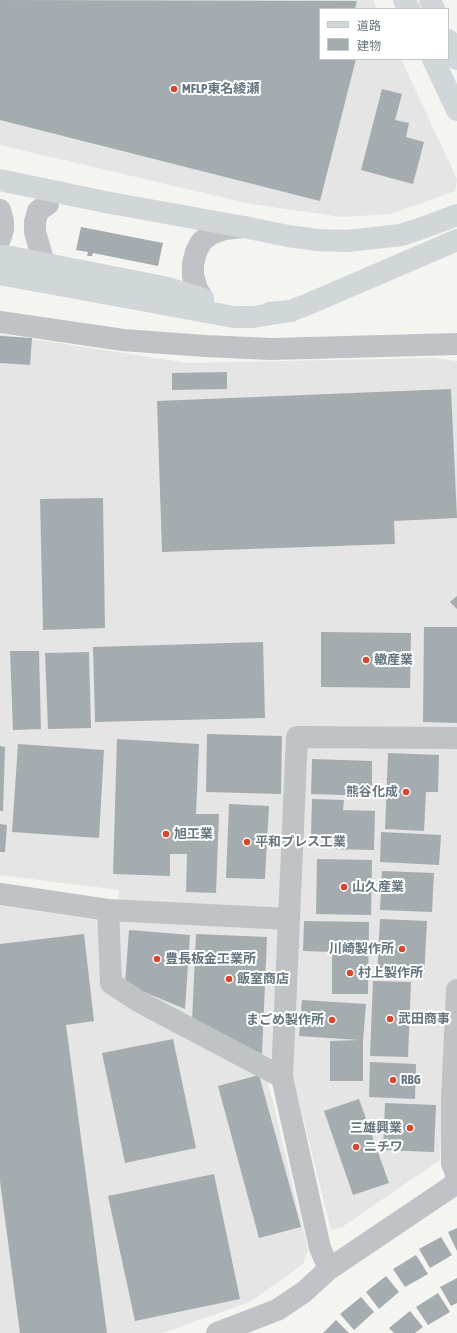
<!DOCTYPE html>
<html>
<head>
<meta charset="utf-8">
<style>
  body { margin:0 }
  #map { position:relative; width:457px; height:1333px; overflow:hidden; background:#f4f4f0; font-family:"Asap Condensed","Noto Sans JP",sans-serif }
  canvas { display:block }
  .legend { position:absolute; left:319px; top:8px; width:130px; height:52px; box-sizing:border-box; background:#fff; border:1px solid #c1c8cc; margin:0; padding:5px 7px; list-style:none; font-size:12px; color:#65757f }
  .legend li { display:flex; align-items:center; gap:8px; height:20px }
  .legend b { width:20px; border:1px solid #c1c8cc }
</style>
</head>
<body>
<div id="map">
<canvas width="457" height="1333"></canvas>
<ul class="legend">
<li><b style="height:5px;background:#d1d6d9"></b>道路</li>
<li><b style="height:11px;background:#a4acb0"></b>建物</li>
</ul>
</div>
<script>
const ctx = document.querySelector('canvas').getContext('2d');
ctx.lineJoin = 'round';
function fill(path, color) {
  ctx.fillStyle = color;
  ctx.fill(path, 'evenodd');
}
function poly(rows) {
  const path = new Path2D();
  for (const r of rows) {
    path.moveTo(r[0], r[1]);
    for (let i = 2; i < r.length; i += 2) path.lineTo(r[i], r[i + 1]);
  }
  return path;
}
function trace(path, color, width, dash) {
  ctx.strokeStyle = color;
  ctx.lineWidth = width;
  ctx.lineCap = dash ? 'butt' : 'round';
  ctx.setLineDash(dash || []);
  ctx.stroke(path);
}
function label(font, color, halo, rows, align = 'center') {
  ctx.font = font + ' "Asap Condensed","Noto Sans JP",sans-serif';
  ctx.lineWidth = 4;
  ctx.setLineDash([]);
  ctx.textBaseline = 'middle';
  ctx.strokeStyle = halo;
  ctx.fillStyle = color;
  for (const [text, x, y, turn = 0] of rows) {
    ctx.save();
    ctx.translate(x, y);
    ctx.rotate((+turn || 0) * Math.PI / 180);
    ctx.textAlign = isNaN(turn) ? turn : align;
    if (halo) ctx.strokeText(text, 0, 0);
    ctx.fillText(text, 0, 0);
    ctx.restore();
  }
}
const built = poly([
  [0,0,373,0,377,9,320,9,320,59,401,59,457,179,455,191,391,214,342,217,251,204,0,145],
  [0,334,188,363,431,358,457,361,457,1131,441,1132,440,1160,342,1227,331,1230,290,1065,262,1054,119,983,115,975,119,890,0,875],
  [0,905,95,920,104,931,104,991,267,1077,308,1250,303,1264,250,1302,162,1333,0,1333]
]);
const building = poly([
  [0,0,357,1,355,9,320,9,320,59,356,59,320,201,0,120],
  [382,89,402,94,395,120,409,123,406,137,424,142,413,184,361,170],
  [81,227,163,243,158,266,93,253,92,256,87,256,88,252,76,250],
  [0,336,32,338,30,365,0,363],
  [227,372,227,389,172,390,172,373],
  [451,389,457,518,394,521,395,544,162,552,157,401],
  [103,498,105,628,43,630,40,499],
  [457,596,457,609,450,602],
  [424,627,457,627,457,723,423,722],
  [321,632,411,633,410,688,321,687],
  [263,642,265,718,95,722,93,647],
  [10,651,39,651,41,729,13,730],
  [89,652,91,728,48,729,45,653],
  [207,734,282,736,281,794,206,792],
  [117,739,199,744,196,814,219,814,216,893,186,892,187,854,170,854,170,876,113,874],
  [18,744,104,750,99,838,12,832],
  [0,746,5,747,3,811,0,811],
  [388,753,439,755,438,792,426,792,424,831,385,829],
  [312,759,372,761,372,796,311,794],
  [312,799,344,800,343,810,375,811,374,850,332,849,333,836,311,835],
  [229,804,269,806,265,879,226,878],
  [0,824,7,825,5,852,0,852],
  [381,832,441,835,439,865,380,862],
  [317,859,372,860,371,915,316,914],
  [382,871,434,873,432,912,380,910],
  [380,919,427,921,424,978,377,976],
  [304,921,369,922,368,994,332,994,332,952,303,951],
  [129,930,190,935,185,1009,125,984],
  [84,934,94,1021,66,1025,107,1333,20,1333,0,1181,0,944],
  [196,934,267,937,262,1054,192,1021],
  [373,981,411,982,408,1057,370,1056],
  [302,1000,366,1004,363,1041,363,1081,330,1081,330,1041,359,1040,299,1036],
  [173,1039,196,1148,125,1163,102,1053],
  [370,1062,416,1064,415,1099,369,1097],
  [259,1075,301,1227,259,1238,218,1086],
  [359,1099,389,1183,353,1195,324,1111],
  [385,1103,436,1105,434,1152,383,1150],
  [214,1174,240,1299,135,1321,108,1196],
  [457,1228,457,1251,448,1232],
  [441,1237,452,1255,430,1268,419,1249],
  [416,1255,428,1274,405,1287,393,1269],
  [386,1276,399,1292,379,1309,366,1292],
  [457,1278,457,1303,451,1306,440,1287],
  [438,1293,450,1312,428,1325,416,1307],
  [361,1297,374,1312,354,1330,340,1314],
  [410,1311,423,1327,415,1333,394,1333,389,1328],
  [336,1320,349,1333,323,1333]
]);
const minor = poly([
  [48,204,38,211,35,222,35,232,49,280],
  [0,210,3,221,3,230,0,239],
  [203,299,197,289,193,276,193,264,196,252,201,242,211,234,225,229,243,227],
  [0,322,123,340,205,346,271,349,457,344],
  [0,894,108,910,289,919],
  [108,910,111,983,138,1001,282,1077],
  [457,990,452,1100,452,1163,457,1177],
  [329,1269,320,1248,282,1077,297,737,457,738],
  [217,1333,277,1310,304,1292,329,1269,457,1183]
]);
const major = poly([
  [404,0,409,9],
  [430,0,434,9],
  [448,40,457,59],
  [433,59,457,110],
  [244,227,288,236,318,240,347,241,401,235,425,227,457,215],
  [270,313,290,311,306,305,457,240]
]);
const highway = poly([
  [0,180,105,202,244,227],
  [0,256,11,257,168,288,203,299],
  [0,274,234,317,253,317,290,311]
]);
const markers = [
  [174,89,4,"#d7472d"],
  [366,660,4,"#d7472d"],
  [406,792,4,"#d7472d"],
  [166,834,4,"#d7472d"],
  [247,842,4,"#d7472d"],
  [344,887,4,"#d7472d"],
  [402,949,4,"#d7472d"],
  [157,959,4,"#d7472d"],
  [350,973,4,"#d7472d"],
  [229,979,4,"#d7472d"],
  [390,1019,4,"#d7472d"],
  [332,1020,4,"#d7472d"],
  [393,1080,4,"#d7472d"],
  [410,1128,4,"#d7472d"],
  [356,1147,4,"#d7472d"]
];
const poiNames = [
  ["MFLP東名綾瀬",182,89],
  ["轍産業",374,660],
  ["熊谷化成",398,792,"right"],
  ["旭工業",174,834],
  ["平和プレス工業",255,842],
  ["山久産業",352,887],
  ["川崎製作所",394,949,"right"],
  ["豊長板金工業所",165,959],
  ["村上製作所",358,973],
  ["飯室商店",237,979],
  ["武田商事",398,1019],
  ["まごめ製作所",324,1020,"right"],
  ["RBG",401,1080],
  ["三雄興業",402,1128,"right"],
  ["ニチワ",364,1147]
];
fill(built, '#e4e5e4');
fill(building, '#a4acb0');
trace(minor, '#bfc3c6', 22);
trace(major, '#d1d6d9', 22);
trace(highway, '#d1d6d9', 22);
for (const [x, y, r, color] of markers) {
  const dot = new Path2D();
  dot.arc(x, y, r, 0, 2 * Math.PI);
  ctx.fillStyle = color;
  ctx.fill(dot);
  trace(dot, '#fff', 1.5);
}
label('bold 13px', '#65757f', '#fff', poiNames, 'left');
</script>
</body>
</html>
